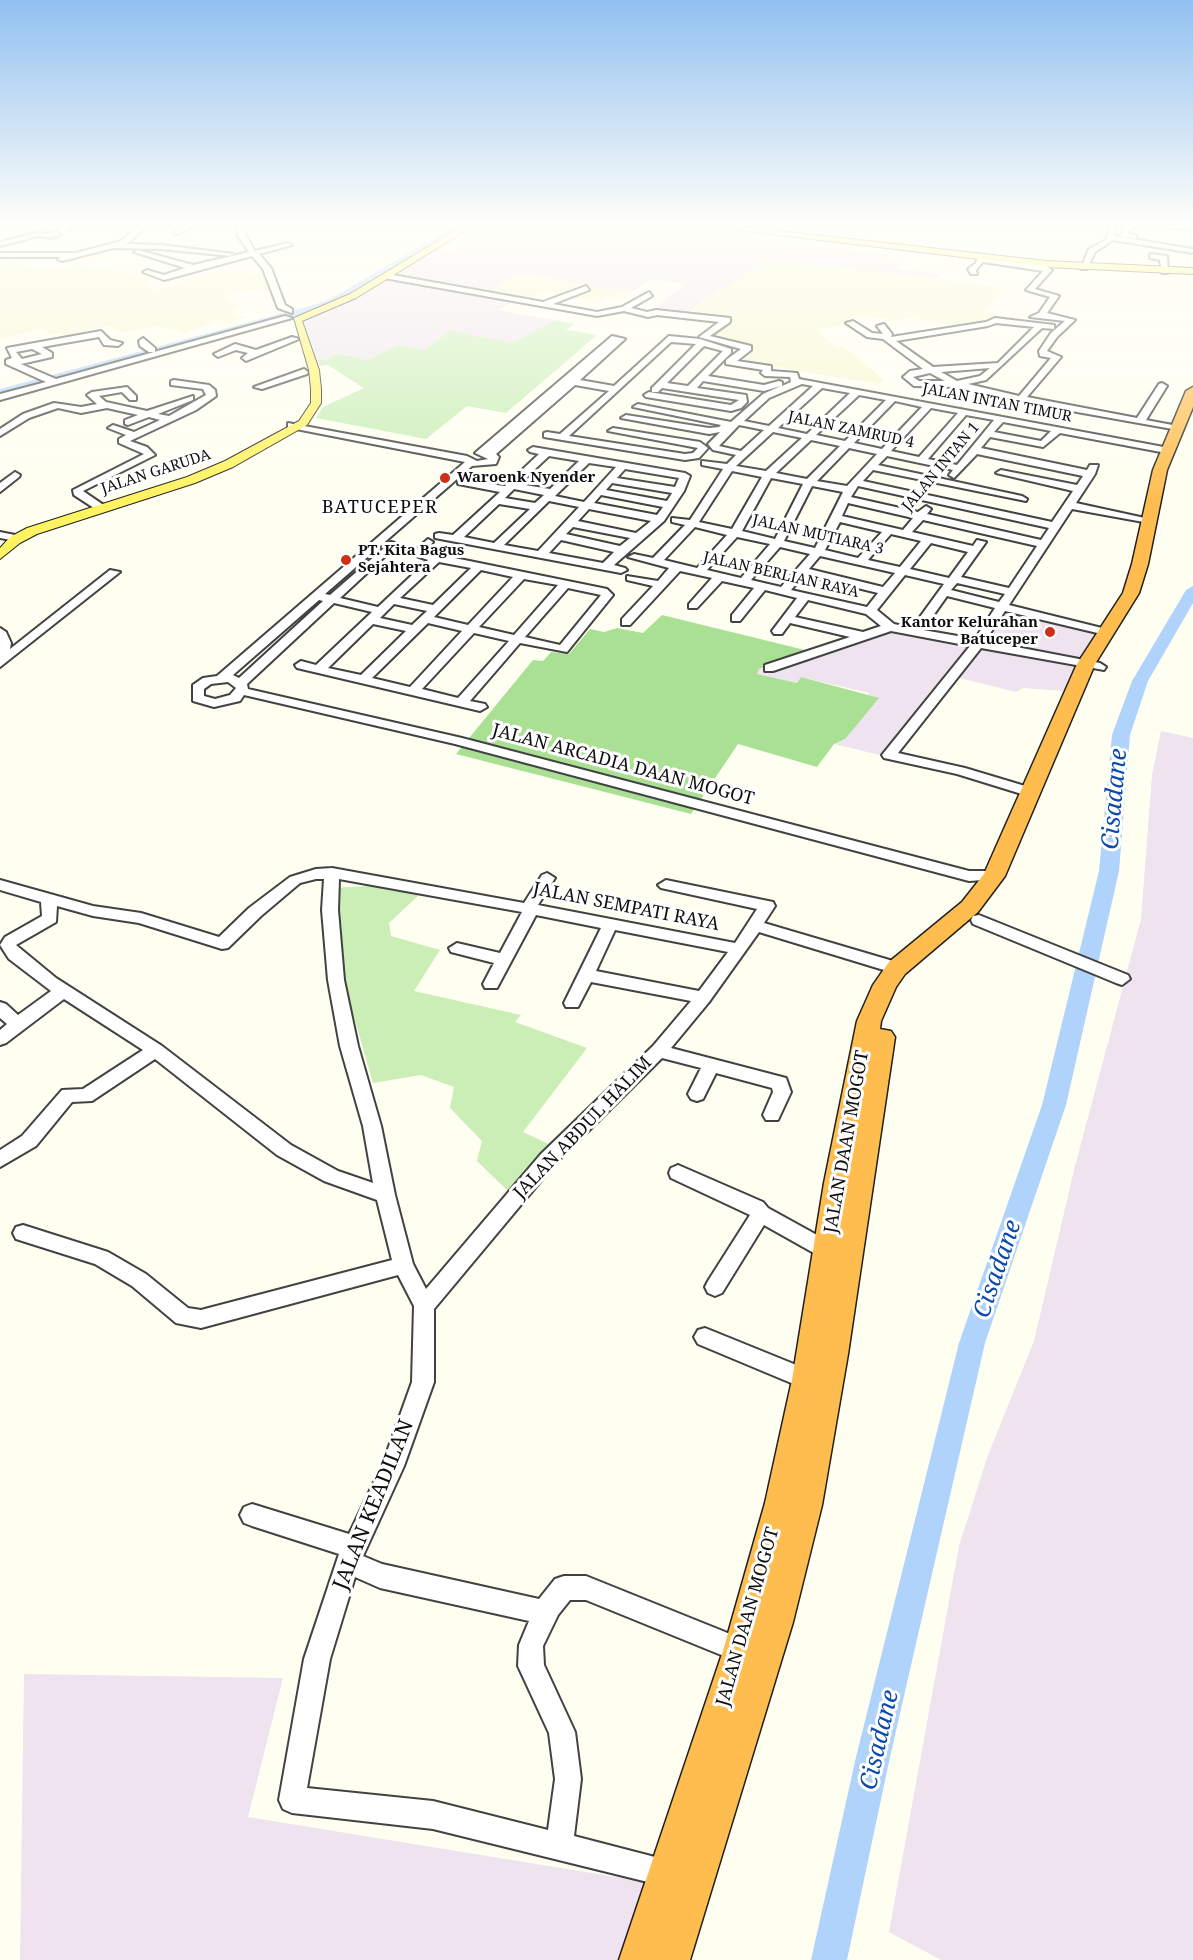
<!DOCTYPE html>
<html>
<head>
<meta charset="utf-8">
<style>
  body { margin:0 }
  canvas { display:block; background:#fffff1 }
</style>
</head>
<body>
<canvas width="1193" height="1960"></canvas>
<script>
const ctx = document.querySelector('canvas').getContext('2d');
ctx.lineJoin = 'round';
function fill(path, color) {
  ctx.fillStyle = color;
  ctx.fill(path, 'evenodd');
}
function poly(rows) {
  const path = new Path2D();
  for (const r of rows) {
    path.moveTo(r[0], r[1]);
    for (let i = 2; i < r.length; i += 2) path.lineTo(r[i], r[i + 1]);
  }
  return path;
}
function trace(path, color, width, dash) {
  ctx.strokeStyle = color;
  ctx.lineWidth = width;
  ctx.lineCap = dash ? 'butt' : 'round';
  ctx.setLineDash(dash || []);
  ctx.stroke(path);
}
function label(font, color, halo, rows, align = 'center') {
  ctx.font = font + ' "Noto Serif",serif';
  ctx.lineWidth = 6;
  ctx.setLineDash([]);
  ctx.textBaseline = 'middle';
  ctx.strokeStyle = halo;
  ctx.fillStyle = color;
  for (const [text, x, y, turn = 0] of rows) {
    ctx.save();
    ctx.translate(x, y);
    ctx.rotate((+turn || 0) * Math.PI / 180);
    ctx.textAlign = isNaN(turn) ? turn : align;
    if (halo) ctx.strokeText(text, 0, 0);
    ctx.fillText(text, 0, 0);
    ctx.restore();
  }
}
const industrial = poly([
  [476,225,642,225,637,231,660,234,672,225,683,225,790,243,888,254,886,260,901,263,896,269,941,274,937,279,764,259,747,275,725,288,720,288,686,314,656,307,685,284,651,279,631,293,519,273,489,292,521,297,499,310,555,320,512,343,450,330,424,350,397,345,369,360,336,354,327,360,318,360,302,318,349,301,436,248,451,251,492,232,470,228],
  [1004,611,1095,633,1063,691,1023,688,1016,692,948,675,884,756,834,744,845,739,869,693,801,677,797,683,756,674,759,669,871,628,974,649],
  [1161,731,1193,738,1193,1960,941,1960,889,1932,959,1546,988,1455,1034,1341,1075,1166,1141,919,1152,775],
  [24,1674,283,1678,248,1817,653,1883,621,1960,20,1960]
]);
const farmland = poly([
  [764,259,950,280,1003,288,986,312,998,314,988,323,972,327,905,317,903,321,865,316,852,318,843,325,815,329,836,348,844,347,883,379,880,384,735,360,752,348,704,337,728,321,686,314,720,288,726,288,747,275],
  [11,263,56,271,74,264,158,278,143,285,157,290,213,271,252,274,266,271,273,290,266,292,248,289,224,297,241,306,233,313,247,317,229,323,219,320,185,334,160,326,122,333,107,326,75,333,77,336,69,337,61,333,53,335,41,329,0,339,0,266],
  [519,273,631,293,621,300,608,298,597,304,576,297,590,291,580,288,563,294,548,291,530,299,488,291]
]);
const green = poly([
  [555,320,574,324,566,330,597,335,506,413,467,406,426,439,316,418,323,407,364,388,328,365,320,366,318,360,327,360,336,354,369,360,397,345,424,350,450,330,512,343],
  [369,886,420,894,389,923,391,936,440,950,414,991,521,1015,515,1022,587,1048,523,1132,557,1148,513,1196,477,1161,482,1141,450,1108,454,1087,421,1075,373,1083,328,926,330,888]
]);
const forest = poly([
  [662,615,809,651,759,669,757,674,797,683,801,677,879,698,845,739,834,744,817,767,738,744,691,814,456,754,533,660,543,661,551,652,569,654,590,629,604,632,617,628,643,633]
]);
const river = poly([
  [456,225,467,225,340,302,325,308,0,396,0,389,317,304,332,298,456,225],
  [1193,586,1193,603,1148,681,1130,735,1119,871,1066,1105,985,1343,890,1757,847,1960,811,1960,856,1757,959,1343,1042,1105,1099,871,1112,735,1132,681,1186,590,1193,586]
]);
const minor = poly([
  [73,225,82,225,69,230,73,225],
  [140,225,148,225,127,244,161,245,234,254,230,256,161,249,113,248,62,261,58,259,60,257,0,257,0,253,76,253,121,241,140,225],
  [187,225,196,225,175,235,175,231,187,225],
  [243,225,246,236,255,251,288,243,292,245,259,254,271,268,285,305,292,309,292,313,278,308,263,269,252,256,164,280,143,272,147,270,164,275,185,268,134,252,138,250,193,265,249,252,238,236,237,226,243,225],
  [1110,225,1117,225,1114,236,1193,249,1193,253,1113,240,1095,252,1087,269,1081,269,1089,249,1106,240,1110,225],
  [1126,225,1137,225,1127,233,1136,235,1136,239,1120,236,1126,225],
  [1160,225,1193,226,1193,230,1163,227,1160,225],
  [57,231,60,235,51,238,39,236,0,246,0,242,39,232,48,234,57,231],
  [1150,254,1167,256,1168,273,1162,273,1160,260,1150,258,1150,254],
  [978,255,1042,265,1043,262,1049,262,1048,267,1052,270,1035,289,1059,296,1047,313,1075,320,1057,337,1047,351,1061,357,1027,397,1137,418,1159,384,1162,383,1167,386,1146,420,1178,426,1178,430,1021,402,956,387,914,386,903,377,910,371,923,369,883,339,867,337,846,323,853,321,872,333,883,334,877,326,884,324,892,334,891,337,986,322,995,318,1054,325,1054,329,1042,328,986,380,968,384,1019,396,1051,358,1040,356,1039,351,1051,333,1065,321,1030,317,1039,313,1050,297,1026,290,1043,271,983,262,976,270,977,274,971,274,968,269,976,263,978,255],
  [996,323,1034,327,998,363,933,367,896,341,988,326,996,323],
  [990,368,980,376,957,381,941,372,990,368],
  [930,373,945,381,919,381,913,377,930,373],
  [387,274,543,302,586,286,589,290,553,304,597,312,622,307,649,292,652,296,631,308,647,312,656,310,730,318,730,322,710,336,751,346,751,350,737,361,771,366,771,371,797,373,799,379,1169,448,1171,450,1166,453,1060,433,1043,447,990,437,981,448,1087,470,1090,465,1098,465,1095,474,1076,503,1154,520,1149,523,1072,509,1009,605,1110,630,1110,636,1005,611,985,641,1100,663,1106,667,1104,670,981,648,898,753,965,768,1035,789,1037,792,1035,795,1025,795,957,774,884,758,882,755,970,646,891,631,773,671,765,671,765,665,850,637,790,623,782,634,774,634,772,631,797,598,765,590,740,621,732,621,732,615,754,588,722,581,697,608,689,608,689,604,712,578,680,571,630,625,622,625,622,619,653,586,627,580,627,576,658,581,669,568,628,557,634,554,653,558,685,525,672,522,672,518,690,520,723,469,702,465,702,461,727,464,736,455,713,450,708,444,720,432,709,434,621,418,626,415,709,428,719,427,721,425,633,407,638,404,731,422,763,394,781,386,764,391,703,381,697,388,746,395,747,402,741,408,731,411,646,397,644,395,649,392,731,405,739,400,662,388,658,392,652,392,652,388,696,344,671,342,569,436,685,454,693,453,698,448,608,431,613,428,700,442,708,448,699,458,685,460,544,437,544,433,547,432,560,434,609,391,575,385,496,454,499,457,496,464,472,466,325,594,330,595,391,542,395,543,395,547,340,598,378,607,428,560,411,554,428,539,433,542,425,552,607,589,613,595,567,652,520,643,470,701,485,704,487,707,480,711,297,668,295,665,301,661,316,665,372,612,334,603,247,684,248,689,462,738,969,871,994,871,999,873,1002,876,999,879,969,881,455,744,244,695,240,701,214,707,193,701,193,685,203,678,217,676,465,462,291,428,288,427,288,423,467,456,477,461,488,459,475,453,612,336,625,339,580,380,614,386,669,336,700,339,731,349,731,353,708,376,764,385,779,381,782,382,782,386,791,382,790,377,765,376,761,373,763,370,726,364,726,360,741,349,699,337,719,322,657,315,648,317,624,311,597,316,384,278,387,274],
  [704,346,723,351,688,386,667,383,704,346],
  [802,384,813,386,769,426,744,421,769,398,802,384],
  [822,388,850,393,807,434,778,428,822,388],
  [859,395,886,400,845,441,816,435,859,395],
  [895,401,922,407,882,449,854,443,895,401],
  [931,408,958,413,919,457,891,451,931,408],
  [966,415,994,420,957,465,928,459,966,415],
  [1003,422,1051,431,1041,441,994,432,1003,422],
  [739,425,764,430,741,451,719,446,739,425],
  [773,432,802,438,766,471,736,466,773,432],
  [811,440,840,446,807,479,776,473,811,440],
  [849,448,877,454,847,486,817,481,849,448],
  [977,454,1083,476,1077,485,1001,470,996,473,1073,491,1052,522,863,481,873,470,1026,501,1027,499,1022,496,878,465,887,456,953,470,949,475,954,478,977,454],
  [732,471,762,477,732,529,699,522,732,471],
  [771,478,803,484,775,539,742,531,771,478],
  [812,486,843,492,815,548,784,541,812,486],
  [858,486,1049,528,1041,540,927,514,931,509,926,506,918,512,851,497,858,486],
  [848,503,913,518,903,530,842,516,848,503],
  [923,520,1037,546,1009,588,961,577,986,542,977,540,973,546,912,532,923,520],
  [840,522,882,532,858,558,825,550,840,522],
  [695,527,727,535,697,568,664,560,695,527],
  [891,534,921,541,900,567,868,560,891,534],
  [737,537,770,544,741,578,707,570,737,537],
  [931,543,968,552,949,578,910,569,931,543],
  [780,547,810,554,781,587,751,580,780,547],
  [820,556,895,573,883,587,809,569,820,556],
  [439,562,471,568,433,605,400,598,439,562],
  [481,570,513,577,468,625,434,617,481,570],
  [804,575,878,593,867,607,791,590,804,575],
  [905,575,944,584,912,628,894,624,877,610,905,575],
  [524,579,558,585,514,635,479,627,524,579],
  [957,583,1005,594,999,602,951,590,957,583],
  [568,588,601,595,560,645,525,637,568,588],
  [947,596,995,608,975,639,923,630,947,596],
  [319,600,323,601,239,678,233,675,319,600],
  [808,600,866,614,881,626,863,632,795,617,808,600],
  [394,604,427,611,412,625,380,618,394,604],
  [428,623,462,631,410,687,372,678,428,623],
  [373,624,406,631,361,675,328,668,373,624],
  [474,633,509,641,458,698,422,689,474,633],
  [228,682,236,688,230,695,215,699,204,696,204,689,211,684,228,682],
  [285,316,292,318,0,400,0,394,46,382,6,364,6,360,12,358,7,348,101,331,110,340,122,343,118,346,104,345,99,337,42,347,52,353,52,357,21,364,56,379,285,316],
  [32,349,42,354,22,359,16,352,32,349],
  [292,337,299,339,246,361,242,358,248,353,236,350,218,357,214,354,235,344,256,350,292,337],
  [143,338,155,348,155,352,149,352,140,346,139,341,143,338],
  [304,369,308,372,307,374,262,389,254,387,304,369],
  [174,380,209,385,215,390,216,396,196,410,130,441,147,447,155,455,83,491,105,506,105,510,97,510,74,495,73,490,144,454,119,443,119,439,126,435,108,428,113,425,134,432,160,420,149,417,128,425,125,424,125,420,138,415,107,408,81,413,58,408,29,418,0,436,0,429,23,414,54,403,81,407,97,404,87,395,92,392,127,387,136,396,136,400,130,400,122,392,99,396,106,402,147,411,193,396,193,400,158,414,169,416,206,395,203,389,171,385,171,381,174,380],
  [533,447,685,473,690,476,684,491,664,521,614,565,625,568,627,570,621,573,435,538,435,534,439,533,453,535,500,492,458,484,458,480,505,486,539,454,530,452,528,450,533,447],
  [549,456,579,461,550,489,519,484,549,456],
  [589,463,616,467,584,502,555,496,589,463],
  [625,469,679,478,675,487,617,478,625,469],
  [612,483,672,493,667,501,606,490,612,483],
  [514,489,544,495,535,503,505,498,514,489],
  [601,495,663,507,657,515,594,503,601,495],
  [549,501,579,507,538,551,504,545,549,501],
  [499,504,530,509,494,543,464,537,499,504],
  [589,509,651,521,636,533,578,521,589,509],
  [573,527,630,538,620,546,566,534,573,527],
  [561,540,614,552,603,563,549,553,561,540],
  [15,472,20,475,19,477,0,492,0,483,15,472],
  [0,532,15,535,16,537,11,540,0,538,0,532],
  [110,570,120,572,0,667,0,628,6,632,11,643,10,649,110,570],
  [332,868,524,903,542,875,547,873,555,878,538,905,735,943,757,909,661,888,658,885,666,880,773,902,775,906,764,923,903,964,905,968,897,974,759,932,709,1002,671,1048,786,1078,791,1092,778,1120,766,1120,763,1115,773,1092,772,1088,716,1073,703,1099,697,1101,691,1099,688,1094,701,1068,662,1058,555,1164,434,1309,434,1382,404,1466,363,1556,382,1564,539,1599,555,1579,564,1576,586,1576,750,1642,753,1651,750,1660,741,1663,586,1600,570,1600,558,1615,543,1646,544,1665,575,1732,581,1779,574,1836,678,1863,682,1873,678,1883,668,1887,433,1829,292,1813,283,1809,279,1800,304,1659,339,1554,252,1526,244,1523,240,1515,244,1507,252,1504,349,1534,383,1463,412,1382,414,1306,398,1275,201,1328,176,1323,132,1286,95,1264,16,1239,13,1233,16,1227,23,1225,108,1252,146,1274,188,1308,201,1310,392,1260,377,1200,324,1181,277,1155,155,1059,92,1101,72,1102,36,1146,0,1167,0,1150,22,1136,62,1090,83,1089,143,1050,64,999,6,1043,0,1045,0,1030,7,1024,0,1018,0,1002,6,1004,18,1015,51,991,9,959,0,945,5,937,42,916,41,902,0,890,0,880,93,906,141,913,219,937,249,908,290,877,316,869,332,868],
  [316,879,324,879,322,910,328,980,340,1046,363,1126,373,1183,338,1171,291,1145,162,1046,56,978,16,945,56,922,57,906,93,916,139,923,222,949,228,948,261,916,300,883,316,879],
  [339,879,522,912,500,953,457,943,449,948,451,952,494,963,483,984,485,988,497,988,536,915,601,928,564,1003,566,1007,578,1007,591,982,691,1001,653,1046,541,1154,426,1289,413,1264,395,1195,381,1126,358,1046,344,980,338,910,339,879],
  [615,930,728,952,699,991,596,971,615,930],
  [355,1577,380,1588,529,1621,519,1645,518,1666,549,1733,555,1779,548,1830,433,1801,307,1788,330,1659,355,1577],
  [979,915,1128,975,1130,979,1122,985,1116,983,973,924,971,920,973,916,979,915],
  [678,1165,763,1202,768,1208,835,1245,838,1251,835,1257,828,1259,821,1257,764,1225,722,1293,715,1296,708,1293,705,1287,708,1281,750,1215,671,1178,669,1173,671,1168,678,1165],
  [705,1328,816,1373,819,1380,816,1387,808,1390,698,1344,694,1337,698,1330,705,1328]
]);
const major = poly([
  [464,225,475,225,356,298,302,321,319,370,321,389,321,403,307,425,233,467,195,483,37,534,20,543,0,559,0,548,10,537,27,528,187,477,225,461,299,421,311,403,311,389,309,370,294,318,350,294,464,225],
  [695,225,725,225,1046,261,1193,268,1193,274,1046,267,695,225]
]);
const highway = poly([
  [1193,387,1193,407,1167,470,1148,564,1139,593,1095,664,1005,876,978,912,905,974,896,987,881,1021,880,1029,891,1031,895,1037,848,1354,822,1505,793,1622,690,1960,619,1960,723,1651,765,1503,792,1380,824,1183,857,1021,873,985,889,962,962,902,984,874,1077,664,1123,593,1132,564,1153,470,1186,391,1193,387]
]);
const markers = [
  [445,478,6,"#cd2f19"],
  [346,560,6,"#cd2f19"],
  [1050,632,6,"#cd2f19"]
];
const farStreetnames = [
  ["JALAN INTAN TIMUR",997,403,11],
  ["JALAN ZAMRUD 4",851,430,12],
  ["JALAN INTAN 1",941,467,-50],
  ["JALAN GARUDA",156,472,-18],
  ["JALAN MUTIARA 3",818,535,13],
  ["JALAN BERLIAN RAYA",781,575,13]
];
const farPoinames = [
  ["Waroenk Nyender",457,478],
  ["PT. Kita Bagus",358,551],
  ["Sejahtera",358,568],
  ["Kantor Kelurahan",1038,623,"right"],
  ["Batuceper",1038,640,"right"]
];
const farQuarternames = [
  ["BATUCEPER",380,508]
];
const streetNames = [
  ["JALAN ARCADIA DAAN MOGOT",623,765,15],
  ["JALAN SEMPATI RAYA",626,907,11],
  ["JALAN ABDUL HALIM",583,1128,-46],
  ["JALAN DAAN MOGOT",847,1142,-80],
  ["JALAN DAAN MOGOT",748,1617,-74]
];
const nearStreetnames = [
  ["JALAN KEADILAN",374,1505,-68]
];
const nearWaternames = [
  ["Cisadane",1115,799,-85],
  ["Cisadane",998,1269,-71],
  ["Cisadane",880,1740,-77]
];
fill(industrial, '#eee3ee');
fill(farmland, '#f5f8ce');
fill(green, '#caeeb6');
fill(forest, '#a9e094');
fill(river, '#b0d3fc');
trace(minor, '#424242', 4);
trace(major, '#202020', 2);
trace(highway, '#202020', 3);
fill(minor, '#fff');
fill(major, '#fff361');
fill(highway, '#ffbd4f');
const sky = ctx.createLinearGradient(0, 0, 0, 500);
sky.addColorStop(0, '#91c0f0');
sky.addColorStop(0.45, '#fffff9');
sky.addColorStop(1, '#fffff900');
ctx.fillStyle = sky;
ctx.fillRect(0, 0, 1193, 500);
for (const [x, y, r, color] of markers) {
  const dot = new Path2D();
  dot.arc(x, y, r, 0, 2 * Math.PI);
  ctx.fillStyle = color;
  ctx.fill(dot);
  trace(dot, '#fff', 2);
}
label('15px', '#0f0f0f', '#fff', farStreetnames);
label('bold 15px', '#0f0f0f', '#fff', farPoinames, 'left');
ctx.letterSpacing = '1.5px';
label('18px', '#0f0f0f', '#fff', farQuarternames);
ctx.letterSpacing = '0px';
label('18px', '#0f0f0f', '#fff', streetNames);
label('21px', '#0f0f0f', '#fff', nearStreetnames);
label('italic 24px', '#0c4bad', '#fff', nearWaternames);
</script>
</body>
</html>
